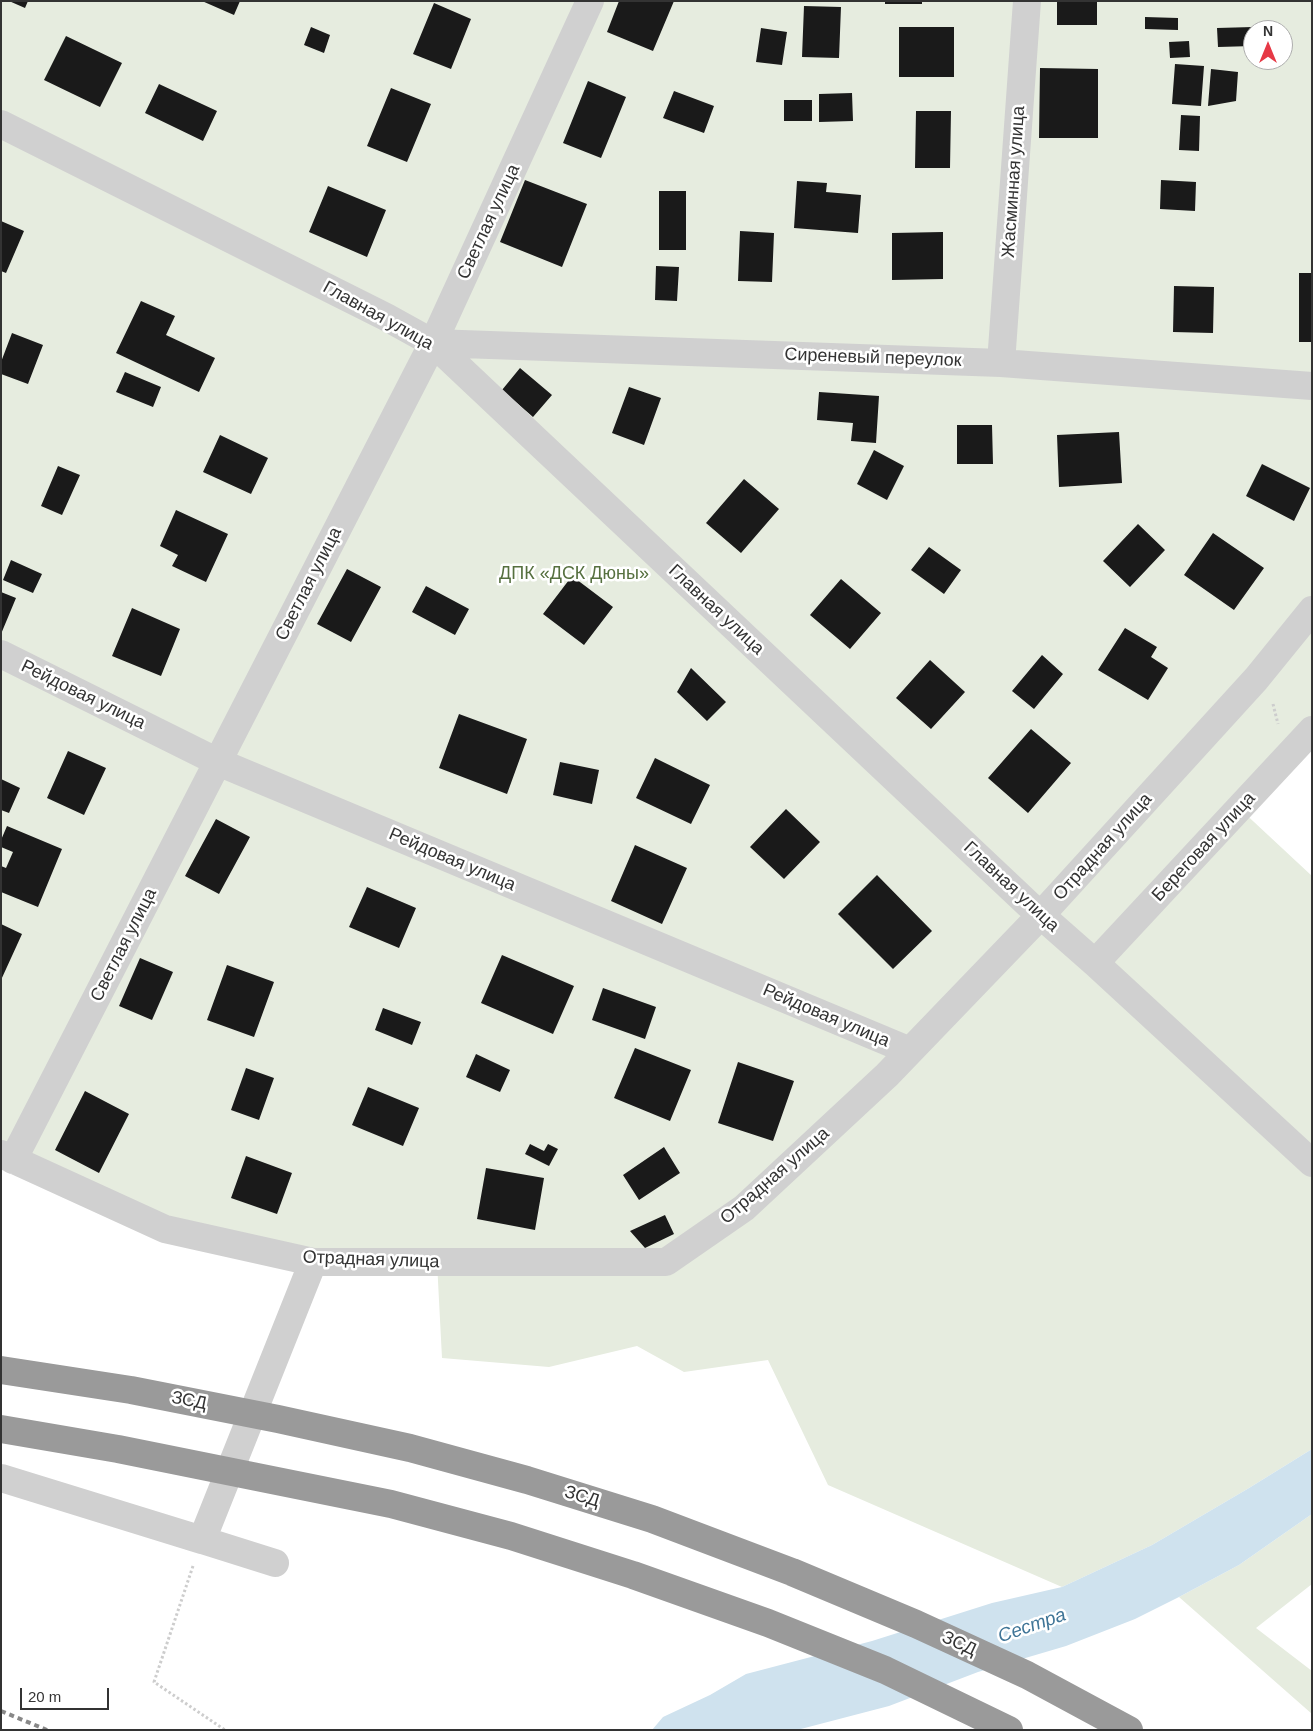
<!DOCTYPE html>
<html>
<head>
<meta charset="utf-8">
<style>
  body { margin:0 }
  #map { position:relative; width:1313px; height:1731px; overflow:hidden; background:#fff; font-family:Arial,sans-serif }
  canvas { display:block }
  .frame { position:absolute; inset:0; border:2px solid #333; pointer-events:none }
  .north { position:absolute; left:1243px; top:20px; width:50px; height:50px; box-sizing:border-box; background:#fff; border:1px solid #adadad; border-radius:50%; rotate:0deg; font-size:14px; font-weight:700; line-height:20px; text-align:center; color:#333 }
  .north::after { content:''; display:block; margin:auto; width:18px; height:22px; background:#e63946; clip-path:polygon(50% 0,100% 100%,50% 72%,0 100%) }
  .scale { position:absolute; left:20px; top:1688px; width:89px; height:22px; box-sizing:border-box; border:2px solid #333; border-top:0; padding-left:6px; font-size:15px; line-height:18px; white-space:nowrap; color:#333; -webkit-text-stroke:4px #fff; paint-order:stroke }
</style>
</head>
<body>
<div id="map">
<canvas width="1313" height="1731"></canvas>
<div class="frame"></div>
<div class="north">N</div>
<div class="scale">20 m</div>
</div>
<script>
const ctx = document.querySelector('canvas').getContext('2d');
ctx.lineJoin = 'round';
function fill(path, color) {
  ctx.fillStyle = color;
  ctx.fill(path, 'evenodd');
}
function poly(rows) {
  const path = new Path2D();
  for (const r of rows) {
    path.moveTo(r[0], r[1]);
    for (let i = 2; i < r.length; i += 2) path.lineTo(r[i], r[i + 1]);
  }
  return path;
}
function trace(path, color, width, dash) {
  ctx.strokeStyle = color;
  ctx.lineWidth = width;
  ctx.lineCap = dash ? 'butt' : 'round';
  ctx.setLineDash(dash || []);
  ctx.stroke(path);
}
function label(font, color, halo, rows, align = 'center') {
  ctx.font = font + ' Arial,sans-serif';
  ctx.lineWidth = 5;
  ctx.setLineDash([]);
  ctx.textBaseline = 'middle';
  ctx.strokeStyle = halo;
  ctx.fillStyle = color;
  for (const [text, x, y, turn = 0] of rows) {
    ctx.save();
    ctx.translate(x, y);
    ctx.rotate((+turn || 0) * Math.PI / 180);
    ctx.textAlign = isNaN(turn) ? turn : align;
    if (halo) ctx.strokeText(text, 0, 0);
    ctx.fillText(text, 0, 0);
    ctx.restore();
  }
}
const green = poly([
  [1,1,1312,1,1312,732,1239,808,1312,876,1312,1449,1249,1488,1152,1545,1062,1587,828,1485,768,1360,684,1372,637,1346,549,1367,442,1358,437,1262,321,1262,165,1229,1,1154],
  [1253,30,1283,30,1283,60,1253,60],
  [1312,1514,1312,1584,1256,1628,1312,1671,1312,1714,1179,1597,1239,1565]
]);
const water = poly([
  [1312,1449,1312,1514,1239,1565,1179,1597,1135,1619,1066,1646,978,1672,889,1706,797,1730,652,1730,663,1717,710,1695,746,1674,872,1641,992,1603,1062,1587,1152,1545,1249,1488]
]);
const building = poly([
  [9,1,28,1,25,8],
  [202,1,240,1,234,15],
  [619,1,674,1,653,51,607,32],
  [885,1,922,1,922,4,885,4],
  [1057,1,1097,1,1097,25,1057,25],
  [434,3,471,19,451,69,413,54],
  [804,6,841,7,839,58,802,57],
  [1145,17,1178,18,1178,30,1145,29],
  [311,27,330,35,324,53,304,45],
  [899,27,954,27,954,77,899,77],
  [1253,27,1253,46,1218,47,1217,28],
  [761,28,787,32,782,65,756,62],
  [66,36,122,63,100,107,44,80],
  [1189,41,1190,57,1170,58,1169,42],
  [1175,64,1204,66,1201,106,1172,104],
  [1040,68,1098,69,1098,138,1039,138],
  [1211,69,1238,72,1236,101,1208,106],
  [588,81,626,97,601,158,563,143],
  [159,84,217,111,203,141,145,113],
  [391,88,431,104,407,162,367,146],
  [674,91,714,106,704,133,663,118],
  [852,93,853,121,819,122,819,94],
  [784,100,812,100,812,121,784,121],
  [916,111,951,111,950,168,915,168],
  [1181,115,1200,116,1199,151,1179,150],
  [525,180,587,204,562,267,500,242],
  [1161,180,1196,182,1195,211,1160,209],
  [797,181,827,183,826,192,861,195,858,233,794,228],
  [328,186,386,210,367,257,309,232],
  [659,191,686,191,686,250,659,250],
  [1,221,24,231,6,273,1,271],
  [740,231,774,233,772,282,738,281],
  [943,232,943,279,892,280,892,233],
  [656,266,679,267,677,301,655,300],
  [1299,273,1312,273,1312,342,1299,342],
  [1174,286,1214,287,1213,333,1173,332],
  [141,301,175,316,166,335,215,358,199,392,116,353],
  [12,333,43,345,28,384,1,374,1,362],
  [520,368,552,395,533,417,502,390],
  [125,372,161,387,153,407,116,392],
  [629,387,661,398,644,445,612,433],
  [819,392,879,396,876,443,851,441,853,423,817,420],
  [957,425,992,425,993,464,957,464],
  [1119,432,1122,483,1059,487,1057,435],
  [220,435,268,458,251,494,203,472],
  [874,450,904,466,887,500,857,484],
  [1262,464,1310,488,1294,521,1246,496],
  [58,466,80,475,62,515,41,506],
  [744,479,779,509,741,553,706,523],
  [176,510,228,534,206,582,172,566,178,555,160,546],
  [1138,524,1165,550,1130,587,1103,561],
  [1213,533,1264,568,1234,610,1184,575],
  [929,547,961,570,944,594,911,570],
  [11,560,42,574,33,593,3,580],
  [347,569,381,587,351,642,317,624],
  [572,576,613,607,584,645,543,614],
  [841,579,881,613,850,649,810,615],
  [426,586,469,609,455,635,412,612],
  [1,592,16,598,1,634],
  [132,608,180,629,161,676,112,656],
  [1125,628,1157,647,1151,657,1168,668,1148,700,1098,670],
  [1042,655,1063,674,1034,709,1012,691],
  [930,660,965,692,931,729,896,698],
  [691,668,726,702,707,721,677,692],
  [459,714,527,739,507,794,439,768],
  [1031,729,1071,763,1028,813,988,778],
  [68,751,106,768,84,815,47,798],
  [655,758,710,785,691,824,636,798],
  [560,762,599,770,592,804,553,795],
  [1,779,20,788,9,813,1,810],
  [786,809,820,842,784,879,750,847],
  [216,819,250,837,219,894,185,876],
  [7,826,62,849,38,907,1,892,1,866,6,868,13,852,1,847,1,840],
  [635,845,687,868,662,924,611,901],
  [877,875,932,931,893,969,838,914],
  [367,887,416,908,399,948,349,927],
  [1,924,22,934,1,980],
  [502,955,574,986,553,1034,481,1003],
  [140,958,173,972,152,1020,119,1006],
  [227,965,274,982,254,1037,207,1020],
  [603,988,656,1007,645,1039,592,1020],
  [383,1008,421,1022,412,1045,375,1030],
  [635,1048,691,1070,670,1121,614,1098],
  [476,1054,510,1070,500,1092,466,1077],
  [738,1062,794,1081,773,1141,718,1123],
  [246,1068,274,1078,259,1120,231,1110],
  [368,1087,419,1108,403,1146,352,1125],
  [85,1091,129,1114,99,1173,55,1150],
  [530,1144,544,1151,548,1144,558,1149,549,1166,525,1154],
  [664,1147,680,1173,639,1200,623,1175],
  [246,1156,292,1173,277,1214,231,1198],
  [486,1168,544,1178,535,1230,477,1219],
  [665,1215,674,1234,645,1248,630,1231]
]);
const path = poly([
  [1273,704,1278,724],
  [193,1566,154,1682,225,1730]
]);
const minor = poly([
  [1,124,386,317,433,343,1028,904,1095,963,1312,1163],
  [433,343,1001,363,1312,386],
  [1001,363,1027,1],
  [1,654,218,762,910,1051],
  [1095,963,1312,730],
  [1,1154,165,1229,313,1262,666,1262,744,1208,887,1075,1040,916,1256,679,1312,610],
  [13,1160,433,343,590,1],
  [1,1478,202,1540,313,1262],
  [202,1540,275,1563]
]);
const rail = poly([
  [1,1711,47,1730]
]);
const highwayBridge = poly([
  [1,1370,131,1390,278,1419,410,1448,527,1480,652,1519,792,1572,916,1624,1027,1675,1129,1730],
  [1,1429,118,1449,391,1504,511,1536,633,1575,768,1623,885,1670,1009,1730]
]);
const streetNames = [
  ["Жасминная улица",1014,182,-86],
  ["Светлая улица",489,222,-65],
  ["Главная улица",378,316,29],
  ["Сиреневый переулок",873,358,2],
  ["Светлая улица",309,584,-63],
  ["Главная улица",716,610,43],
  ["Рейдовая улица",83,695,26],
  ["Отрадная улица",1103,847,-48],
  ["Береговая улица",1204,847,-47],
  ["Рейдовая улица",452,860,23],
  ["Главная улица",1011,887,43],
  ["Светлая улица",124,945,-63],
  ["Рейдовая улица",826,1016,23],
  ["Отрадная улица",775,1176,-41],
  ["Отрадная улица",371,1260,2],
  ["ЗСД",189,1401,11],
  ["ЗСД",582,1497,17],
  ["ЗСД",959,1644,25]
];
const parkNames = [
  ["ДПК «ДСК Дюны»",574,574]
];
const waterNames = [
  ["Сестра",1032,1626,-19]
];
fill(green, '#e6ecdf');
fill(water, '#cfe2ee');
fill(building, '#1a1a1a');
trace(path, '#cdcdcd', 3, [2.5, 2.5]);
trace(minor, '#d0d0d0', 28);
trace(rail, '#888', 4, [5, 4]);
trace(highwayBridge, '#9a9a9a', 28);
label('18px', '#333', '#fff', streetNames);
label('18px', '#56703f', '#fff', parkNames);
label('italic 19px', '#3f7597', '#fff', waterNames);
</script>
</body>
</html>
